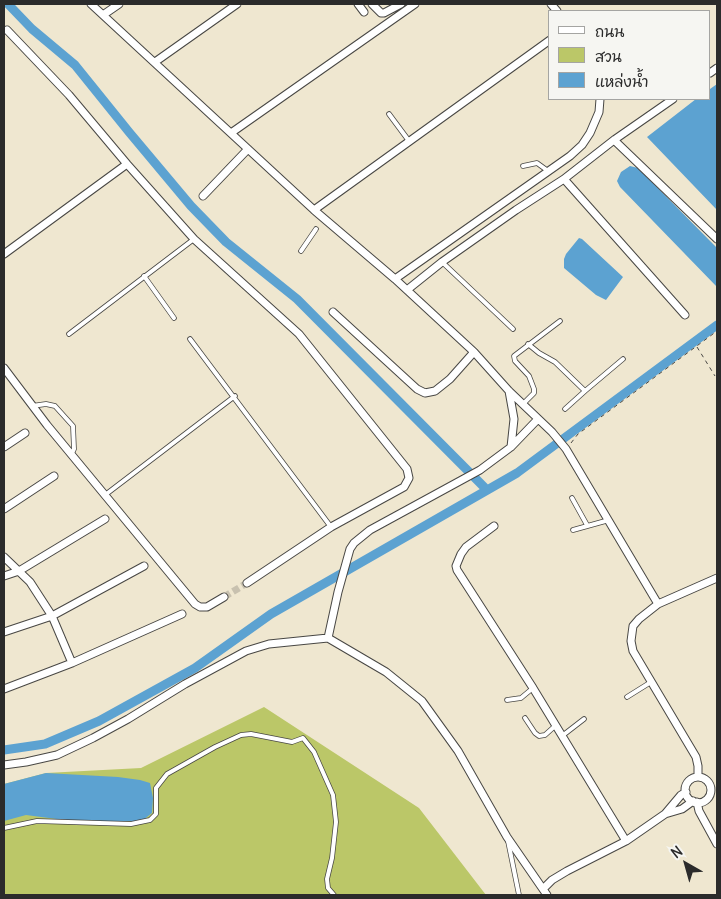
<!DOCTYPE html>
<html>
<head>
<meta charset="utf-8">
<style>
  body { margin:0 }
  #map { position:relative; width:721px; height:899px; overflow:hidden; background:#efe7d0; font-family:Delius,"Playpen Sans Thai",sans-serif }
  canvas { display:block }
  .frame { position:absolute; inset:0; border:5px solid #2b2b2b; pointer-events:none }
  .legend { position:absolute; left:548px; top:10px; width:162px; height:90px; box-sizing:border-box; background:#f6f6f2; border:1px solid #a5a5a2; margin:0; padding:6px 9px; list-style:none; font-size:15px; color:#2b2b2b }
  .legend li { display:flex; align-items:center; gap:10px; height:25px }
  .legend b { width:25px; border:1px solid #a5a5a2 }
  .north { position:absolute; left:661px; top:839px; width:50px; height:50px; -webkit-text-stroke:4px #f6f6f2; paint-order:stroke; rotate:322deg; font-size:14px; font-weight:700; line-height:20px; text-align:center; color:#2b2b2b }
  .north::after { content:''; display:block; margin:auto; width:18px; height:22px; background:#2b2b2b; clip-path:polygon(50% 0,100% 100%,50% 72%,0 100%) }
</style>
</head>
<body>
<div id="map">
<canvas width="721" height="899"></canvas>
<div class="frame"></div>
<ul class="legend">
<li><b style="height:6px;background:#fff"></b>ถนน</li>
<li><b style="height:14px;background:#bbc768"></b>สวน</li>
<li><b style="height:14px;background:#5ca2d1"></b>แหล่งน้ำ</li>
</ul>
<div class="north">N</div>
</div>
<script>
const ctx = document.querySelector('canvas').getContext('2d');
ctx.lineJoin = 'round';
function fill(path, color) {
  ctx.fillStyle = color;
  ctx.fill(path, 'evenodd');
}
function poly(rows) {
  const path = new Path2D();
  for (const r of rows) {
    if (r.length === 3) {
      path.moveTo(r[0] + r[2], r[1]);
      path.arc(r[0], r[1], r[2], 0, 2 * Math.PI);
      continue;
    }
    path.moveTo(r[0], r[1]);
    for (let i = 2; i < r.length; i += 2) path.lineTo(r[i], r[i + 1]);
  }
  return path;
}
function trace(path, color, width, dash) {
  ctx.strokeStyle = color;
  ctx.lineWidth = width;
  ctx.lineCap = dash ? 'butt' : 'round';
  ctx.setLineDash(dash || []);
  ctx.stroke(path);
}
const green = poly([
  [264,707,419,808,486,895,4,895,4,784,46,773,141,768]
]);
const water = poly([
  [717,84,717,210,647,137,696,99,710,99,710,89],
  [630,166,638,168,717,248,717,287,620,187,617,181,621,172],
  [579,238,582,239,623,277,606,300,596,295,564,268,564,259,566,254],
  [46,773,118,777,140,780,150,783,153,798,152,813,142,821,72,821,26,815,4,821,4,784]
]);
const canal = poly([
  [8,4,32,29,75,65,129,132,191,206,226,242,297,299,487,490],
  [4,750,45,744,99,721,195,668,271,614,517,473,717,325]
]);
const minorTunnel = poly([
  [224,597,247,583]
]);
const path = poly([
  [697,347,715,376],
  [571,443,578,434,717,331]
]);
const service = poly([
  [389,114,409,141],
  [523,166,537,163,548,171],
  [301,251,316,229],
  [442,262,513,329],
  [144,276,174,318],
  [69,334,194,239],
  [190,339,331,527],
  [528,344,539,353,555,362,585,391,623,359],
  [523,404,534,393,534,389,529,376,515,361,514,356,560,321],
  [32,406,46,404,55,406,73,426,74,449,71,455],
  [565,409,585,391],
  [105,495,235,396],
  [572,498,587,525],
  [573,530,609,520],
  [627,697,651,682],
  [507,700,521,698,533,688],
  [525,718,535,733,539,736,545,735,555,726],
  [562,736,584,719],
  [4,828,37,821,131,824,150,820,156,814,156,788,167,774,215,747,241,735,251,734,292,742,303,738,314,752,333,795,336,822,332,858,327,879,328,888,334,895],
  [508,841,519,895]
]);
const minor = poly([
  [91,4,314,210,395,279,474,352,509,391,552,432,566,449,658,604],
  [358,4,364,12],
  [372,4,381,13,384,13,401,4],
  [551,4,557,11],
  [103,15,119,4],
  [7,30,69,95,127,164,194,239,299,334,407,469,409,478,404,487,331,527,247,583],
  [155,62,237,4],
  [710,73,717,68],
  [231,133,415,4],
  [614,140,717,239],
  [564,179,685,315],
  [203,196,248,149],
  [314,210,550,40],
  [4,254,127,164],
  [395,279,570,156,582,145,590,133,599,112,600,99],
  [407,290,442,262,516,210,564,179,614,140,673,99],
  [333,312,417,389,425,393,435,391,450,379,474,352],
  [4,368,47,425,195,604,200,607,207,607,224,597],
  [509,391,514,419,511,447],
  [538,419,511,447,480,470,370,530,354,543,350,549,338,592,328,638,386,672,422,701,458,751,507,837,547,895],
  [4,447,25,433],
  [4,509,54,476],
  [494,526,466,547,461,554,456,566,457,570,533,688,626,841],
  [4,557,30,582,52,616,72,663],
  [4,576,19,571,105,519],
  [4,632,52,616,144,566],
  [4,689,72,663,182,614],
  [4,765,26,762,57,755,93,738,128,719,185,684,246,651,269,644,328,638],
  [698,777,698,766,696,757,633,651,631,641,633,626,639,619,658,604,717,578],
  [698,790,13],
  [697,802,699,811,717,844],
  [665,814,682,809,693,801],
  [543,889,552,880,567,871,626,841,665,814,681,795,686,792]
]);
fill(green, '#bbc768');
fill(water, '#5ca2d1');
trace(canal, '#5ca2d1', 9);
trace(minorTunnel, '#c8c1af', 7, [7, 3.5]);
trace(service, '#484744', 5.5);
trace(minor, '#484744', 9);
trace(path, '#484744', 1, [4, 4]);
trace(service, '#fff', 4);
trace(minor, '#fff', 7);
</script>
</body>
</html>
